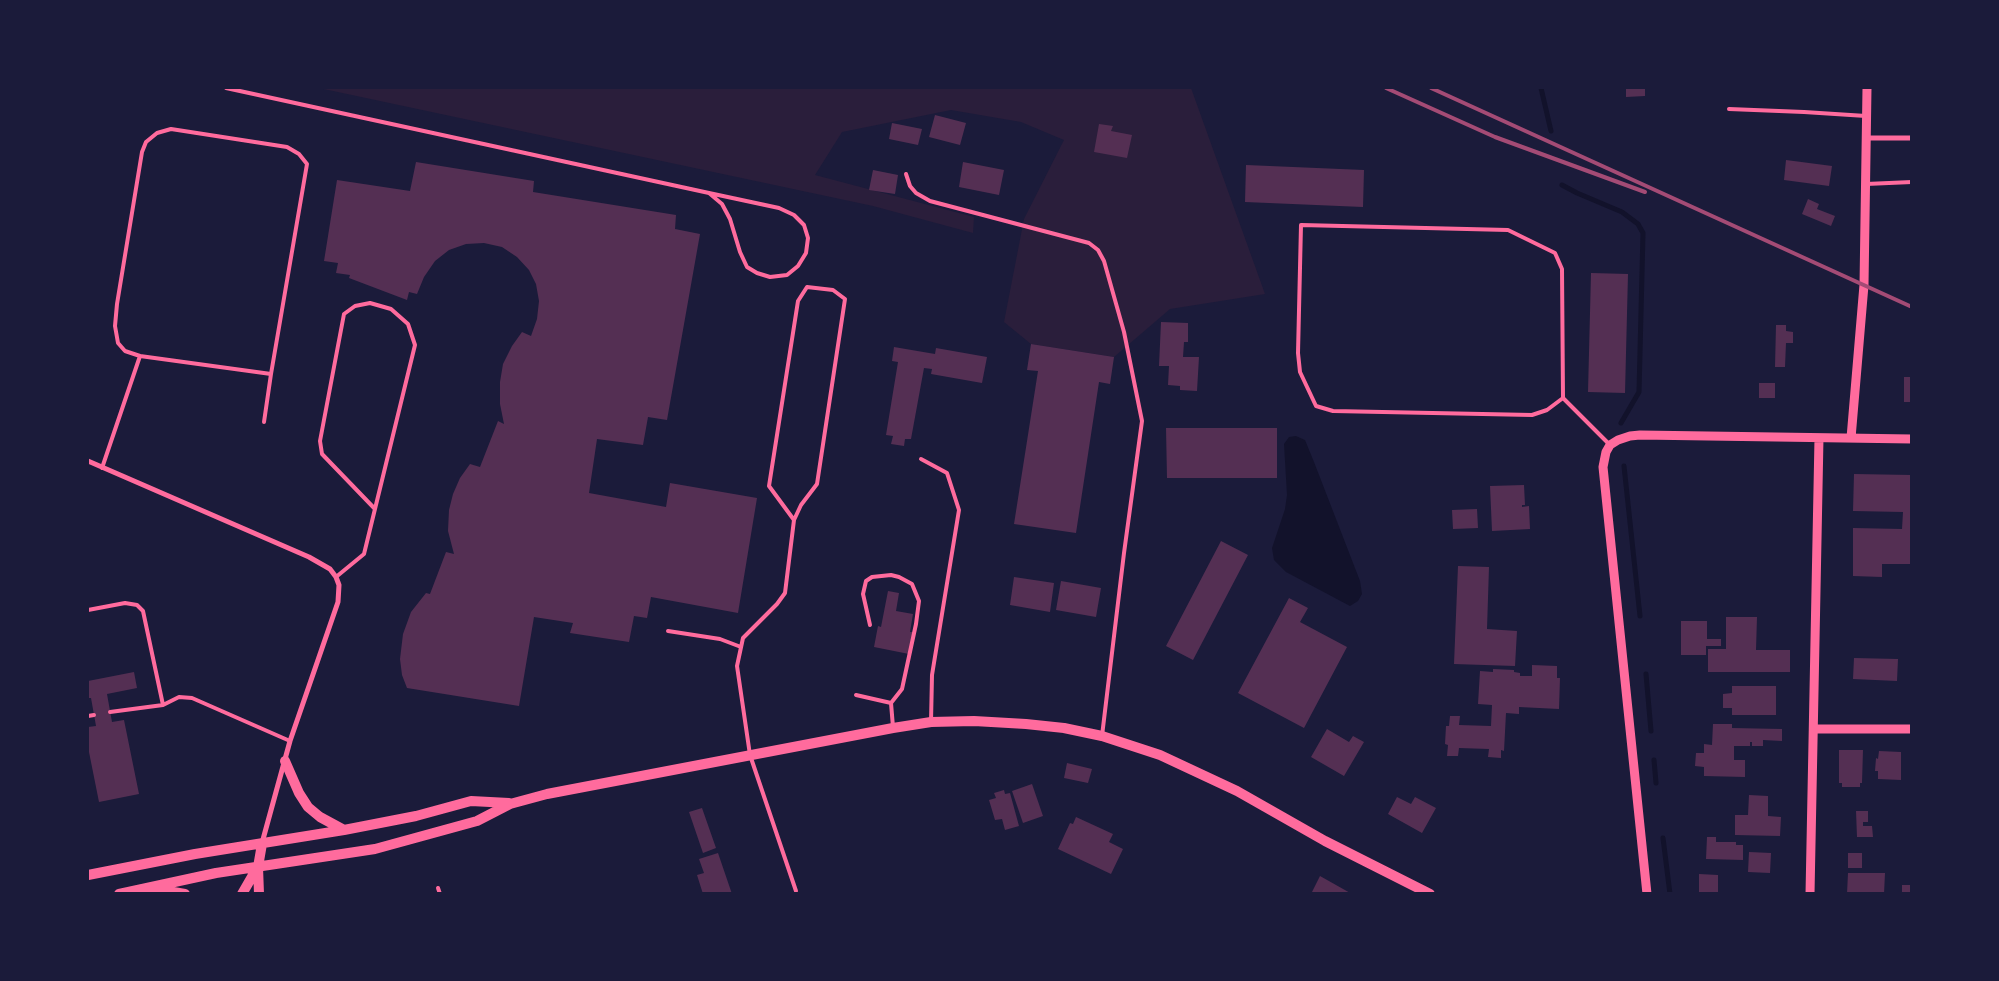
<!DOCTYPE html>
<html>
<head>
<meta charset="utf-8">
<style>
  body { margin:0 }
  #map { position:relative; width:1999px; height:981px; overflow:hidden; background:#1b1b3a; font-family:"Titillium Web",sans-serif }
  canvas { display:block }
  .frame { position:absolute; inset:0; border:89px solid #1b1b3a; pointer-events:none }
</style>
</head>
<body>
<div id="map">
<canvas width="1999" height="981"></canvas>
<div class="frame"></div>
</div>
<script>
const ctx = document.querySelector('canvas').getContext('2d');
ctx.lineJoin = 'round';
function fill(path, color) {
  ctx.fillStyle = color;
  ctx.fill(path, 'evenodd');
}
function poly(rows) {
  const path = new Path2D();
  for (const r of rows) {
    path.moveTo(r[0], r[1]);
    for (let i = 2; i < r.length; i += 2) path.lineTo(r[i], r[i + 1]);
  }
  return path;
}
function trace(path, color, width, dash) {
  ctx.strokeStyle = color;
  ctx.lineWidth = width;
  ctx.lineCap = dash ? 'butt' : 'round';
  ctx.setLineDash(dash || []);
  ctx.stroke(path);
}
const green = poly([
  [319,88,1191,88,1265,294,1170,309,1114,357,1031,344,1004,322,1024,219,1064,140,1021,122,951,110,842,132,815,175,974,217,973,233,873,206]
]);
const water = poly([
  [1296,436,1305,440,1314,462,1360,581,1362,594,1358,601,1350,606,1286,572,1274,560,1272,548,1285,509,1287,495,1284,444,1289,437]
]);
const stream = poly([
  [1541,88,1551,131],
  [1562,185,1577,193,1622,212,1638,224,1643,233,1639,392,1621,423],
  [1624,466,1640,616],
  [1646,674,1651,731],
  [1654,760,1656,783],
  [1663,838,1670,894]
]);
const building = poly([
  [1626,88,1645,88,1645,96,1626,97],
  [935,115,966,123,960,145,929,137],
  [892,123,922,129,918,145,889,139],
  [1099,124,1113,126,1111,131,1132,135,1127,158,1094,152],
  [1786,160,1832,166,1829,186,1784,180],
  [416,162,534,181,533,192,676,215,675,229,700,234,667,420,648,417,643,445,597,439,589,493,666,507,670,483,757,498,738,613,651,597,647,618,634,616,629,642,570,633,573,623,534,617,519,706,407,688,402,675,400,659,403,634,411,612,426,593,430,594,446,552,454,554,448,531,449,510,453,494,460,478,470,464,480,467,498,421,504,424,500,404,500,382,503,364,512,346,522,332,531,336,537,319,539,301,536,284,529,270,517,257,502,247,484,243,466,244,449,250,435,261,424,277,417,294,409,292,407,300,349,278,350,275,336,273,338,263,324,261,337,180,410,191],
  [963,162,1004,170,999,195,959,187],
  [1246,165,1364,170,1363,207,1245,202],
  [873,170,898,175,895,194,869,190],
  [1808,199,1819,204,1817,209,1835,216,1831,226,1802,214],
  [1591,273,1628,274,1625,393,1588,392],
  [1161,322,1188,323,1188,342,1184,342,1183,357,1199,357,1197,391,1180,390,1180,386,1168,385,1169,366,1159,366],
  [1776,325,1786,325,1786,331,1793,332,1793,343,1786,343,1785,367,1775,367],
  [1031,344,1114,357,1110,384,1099,382,1076,533,1014,524,1038,371,1027,370],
  [894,347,935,354,936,348,987,357,982,383,931,374,932,369,924,368,911,439,905,439,904,446,891,444,893,436,886,435,898,362,892,361],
  [1904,377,1912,377,1912,402,1904,402],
  [1759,383,1775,383,1775,398,1759,398],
  [1166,428,1277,428,1277,478,1167,478],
  [1854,474,1912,475,1912,564,1882,564,1882,577,1853,576,1853,528,1902,529,1903,512,1853,511],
  [1524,485,1525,505,1522,505,1522,507,1529,506,1530,529,1492,531,1490,486],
  [1477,509,1478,528,1453,529,1452,510],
  [1221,541,1248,555,1193,660,1166,646],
  [1458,566,1489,567,1487,629,1517,631,1515,666,1454,664],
  [1014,577,1054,583,1050,612,1010,605],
  [1061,581,1101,588,1096,617,1056,610],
  [888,591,899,593,896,611,913,614,910,632,914,632,909,654,874,647,878,626,881,627],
  [1289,598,1308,608,1300,622,1347,647,1304,728,1238,693],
  [1726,617,1757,617,1756,650,1790,650,1790,672,1708,672,1708,649,1726,649],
  [1681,621,1707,621,1707,639,1721,639,1721,646,1706,646,1706,655,1681,655],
  [1854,658,1898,659,1897,681,1853,679],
  [1532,665,1557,666,1557,678,1560,678,1559,709,1519,707,1519,714,1506,713,1504,751,1501,750,1501,758,1488,757,1489,749,1459,748,1458,756,1447,756,1448,745,1445,744,1446,726,1449,726,1450,716,1460,716,1459,725,1491,726,1492,705,1478,704,1480,671,1493,672,1493,669,1514,670,1514,672,1520,673,1520,676,1532,676],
  [134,672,137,688,107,694,112,722,124,720,139,794,99,802,88,747,88,727,96,726,91,698,88,698,88,681],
  [1732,686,1776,686,1776,715,1732,715,1732,708,1723,708,1723,694,1732,693],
  [1713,724,1732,724,1732,728,1782,729,1782,741,1763,740,1763,746,1752,746,1752,742,1750,742,1750,746,1734,746,1734,760,1745,760,1745,777,1704,776,1704,767,1695,766,1696,753,1704,753,1704,744,1712,745],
  [1327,729,1349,742,1353,736,1364,742,1344,776,1311,757],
  [1839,750,1863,750,1862,783,1860,783,1860,787,1842,787,1842,783,1839,783],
  [1879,751,1901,752,1901,780,1878,779,1878,771,1875,771,1876,758,1878,759],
  [1067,763,1092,769,1088,783,1064,778],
  [1032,784,1043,816,1023,823,1012,791],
  [1004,790,1005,794,1010,793,1019,826,1005,830,1002,819,995,820,989,800,996,798,994,793],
  [1749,795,1768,796,1768,816,1781,817,1780,836,1735,835,1735,815,1748,815],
  [1397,797,1411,804,1415,797,1436,808,1422,833,1388,814],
  [702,808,716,848,703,853,689,812],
  [1856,811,1868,811,1868,822,1863,822,1863,826,1872,826,1873,837,1857,837],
  [1076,817,1113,834,1109,842,1123,849,1111,874,1058,849,1070,823,1073,824],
  [1707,837,1716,837,1716,842,1736,842,1736,845,1743,845,1743,860,1706,859],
  [1749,852,1771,853,1770,873,1748,872],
  [718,853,732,894,703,894,697,875,704,873,699,859],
  [1848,853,1862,853,1862,868,1848,868],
  [1848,873,1885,873,1884,894,1847,894],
  [1699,874,1718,875,1718,894,1699,894],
  [1320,876,1352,894,1311,894],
  [1902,885,1912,885,1912,894,1902,894]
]);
const service = poly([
  [226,88,709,193,779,208,794,215,804,225,808,238,806,253,798,266,787,275,770,277,757,273,747,267,740,252,730,219,722,204,709,193],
  [1729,109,1804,112,1866,116],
  [906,174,910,186,916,193,930,201,1089,243,1098,250,1104,261,1124,332,1142,421,1124,553,1102,736],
  [1866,184,1912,182],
  [1563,398,1547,410,1532,415,1333,411,1316,406,1300,372,1298,353,1301,225,1508,230,1555,253,1562,269,1563,398,1610,445],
  [264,422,271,374],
  [921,459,947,473,959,510,932,675,931,722],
  [102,468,140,356,271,374,307,164,299,154,287,147,171,129,157,133,146,142,142,152,117,304,115,326,118,343,125,351,140,356],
  [794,520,769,486,798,301,807,287,833,290,845,299,817,484,801,505,794,520,785,593,777,604,743,638,737,666,750,755,796,891],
  [336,577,364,554,415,345,408,324,391,309,370,303,355,306,344,314,320,441,322,454,375,509],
  [88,610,125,603,137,605,143,611,163,705],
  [870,625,863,594,866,581,872,577,891,575,899,577,912,584,919,601,916,624,902,689,891,703],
  [668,631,720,639,741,647],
  [856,695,891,703,893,727],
  [110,712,163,705,179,697,192,698,290,741],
  [88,716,94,715],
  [438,888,440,894]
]);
const minor = poly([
  [1866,138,1912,138],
  [88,461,309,557,330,569,336,577,339,585,338,602,290,741,262,843]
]);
const tertiary = poly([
  [1851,438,1864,285,1867,88],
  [1815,729,1912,729],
  [1647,894,1603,467,1606,452,1610,445,1618,440,1630,436,1640,435,1912,439],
  [1810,894,1819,438]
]);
const secondary = poly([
  [285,761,299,793,308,807,320,817,344,830],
  [88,875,195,854,344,830,416,816,471,801,509,803],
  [156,889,185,894],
  [119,894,216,873,375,849,477,821,510,804,547,794,893,728,931,722,974,721,1026,724,1064,728,1102,736,1160,755,1237,791,1325,841,1430,894],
  [242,894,257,868],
  [259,894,258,867,262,844]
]);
const rail = poly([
  [1386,88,1495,137,1645,192],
  [1431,88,1912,307]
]);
fill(green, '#2a1e3b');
fill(water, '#12122b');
trace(stream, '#12122b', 5);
fill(building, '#542f53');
trace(service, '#ff6b9d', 4);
trace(minor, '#ff6b9d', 5);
trace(tertiary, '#ff6b9d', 9);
trace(secondary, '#ff6b9d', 10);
trace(rail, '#a44b75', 4);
</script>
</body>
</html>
